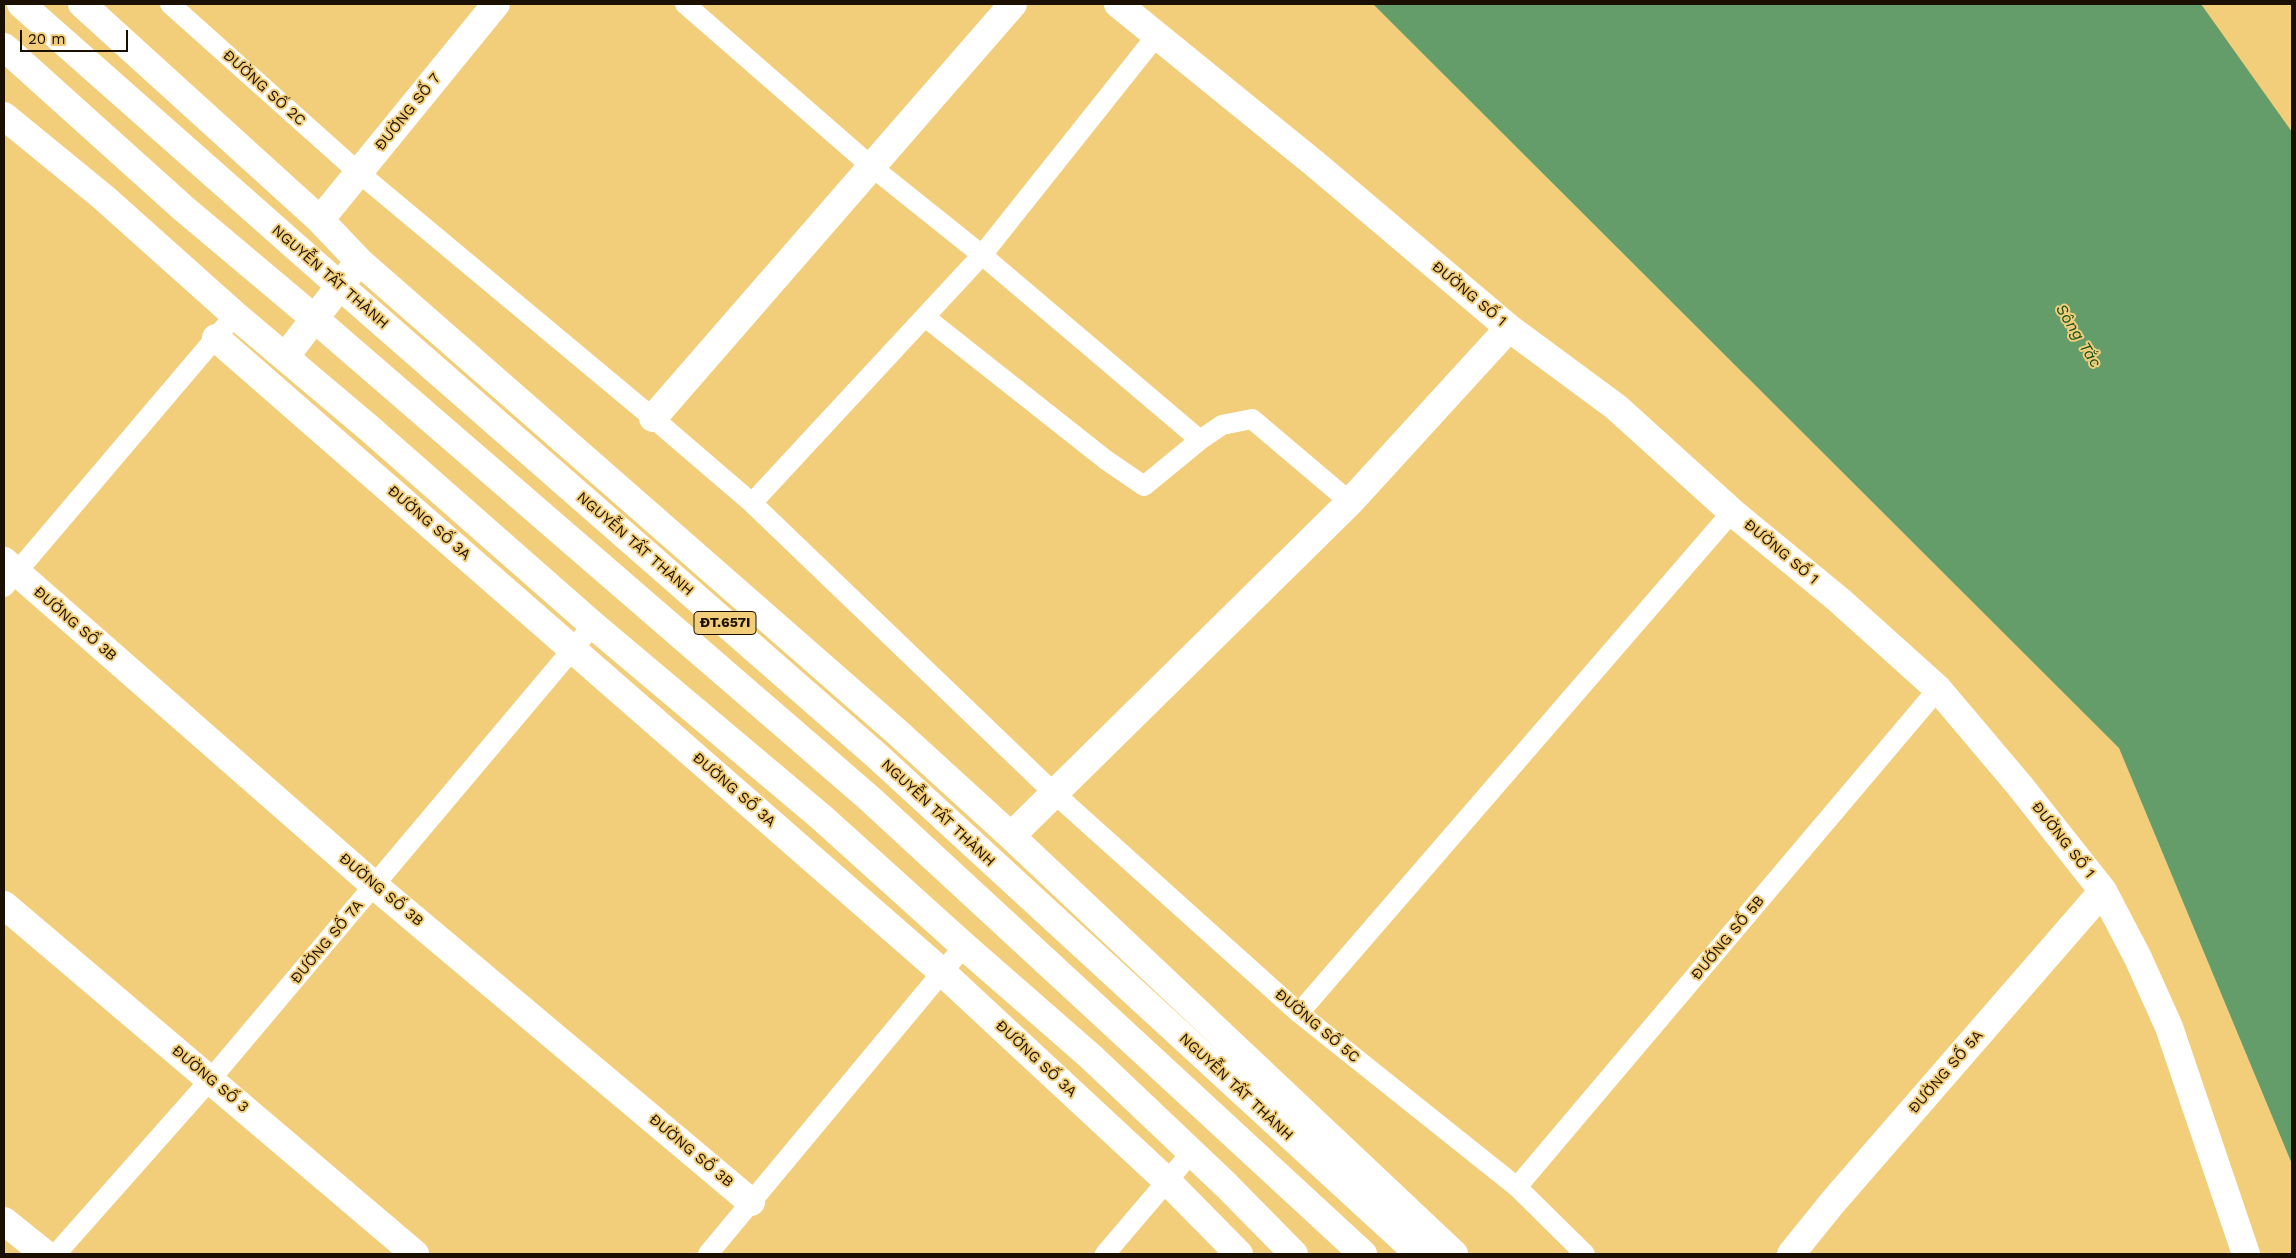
<!DOCTYPE html>
<html>
<head>
<meta charset="utf-8">
<style>
  body { margin:0 }
  #map { position:relative; width:2296px; height:1258px; overflow:hidden; background:#f2cd7a; font-family:"Work Sans",sans-serif }
  canvas { display:block }
  .frame { position:absolute; inset:0; border:5px solid #1b1000; pointer-events:none }
  .scale { position:absolute; left:20px; top:30px; width:108px; height:22px; box-sizing:border-box; border:2px solid #1b1000; border-top:0; padding-left:6px; font-size:15px; line-height:18px; white-space:nowrap; color:#1b1000; -webkit-text-stroke:4px #f2cd7a; paint-order:stroke }
</style>
</head>
<body>
<div id="map">
<canvas width="2296" height="1258"></canvas>
<div class="frame"></div>
<div class="scale">20 m</div>
</div>
<script>
const ctx = document.querySelector('canvas').getContext('2d');
ctx.lineJoin = 'round';
function fill(path, color) {
  ctx.fillStyle = color;
  ctx.fill(path, 'evenodd');
}
function poly(rows) {
  const path = new Path2D();
  for (const r of rows) {
    path.moveTo(r[0], r[1]);
    for (let i = 2; i < r.length; i += 2) path.lineTo(r[i], r[i + 1]);
  }
  return path;
}
function trace(path, color, width, dash) {
  ctx.strokeStyle = color;
  ctx.lineWidth = width;
  ctx.lineCap = dash ? 'butt' : 'round';
  ctx.setLineDash(dash || []);
  ctx.stroke(path);
}
function label(font, color, halo, rows, align = 'center') {
  ctx.font = font + ' "Work Sans",sans-serif';
  ctx.lineWidth = 4;
  ctx.setLineDash([]);
  ctx.textBaseline = 'middle';
  ctx.strokeStyle = halo;
  ctx.fillStyle = color;
  for (const [text, x, y, turn = 0] of rows) {
    ctx.save();
    ctx.translate(x, y);
    ctx.rotate((+turn || 0) * Math.PI / 180);
    ctx.textAlign = isNaN(turn) ? turn : align;
    if (halo) ctx.strokeText(text, 0, 0);
    ctx.fillText(text, 0, 0);
    ctx.restore();
  }
}
const water = poly([
  [1373,4,2201,4,2292,132,2292,1164,2119,748]
]);
const service = poly([
  [170,4,358,172,653,418,752,503,1054,793,1299,1013,1517,1187,1585,1254],
  [685,4,872,167,982,255,1200,440,1222,425,1252,419,1350,502],
  [925,317,1106,460,1144,486,1200,440],
  [752,503,982,255,1157,35],
  [4,587,235,315],
  [1299,1013,1732,512],
  [1517,1187,1938,689],
  [56,1254,210,1080,593,625],
  [708,1254,964,946],
  [1105,1254,1191,1153]
]);
const minor = poly([
  [82,4,320,220,359,261,897,732,1011,836,1454,1254],
  [1118,4,1315,164,1509,328,1616,407,1732,512,1839,600,1938,689,2020,786,2103,891,2138,958,2169,1027,2246,1254],
  [4,116,103,197,235,315,370,429,593,625,821,817,964,946,1090,1056,1226,1185,1294,1254],
  [320,220,496,4],
  [216,338,942,972,1167,1181,1239,1254],
  [653,418,1013,4],
  [4,561,375,886,751,1202],
  [1011,836,1350,502,1509,328],
  [4,905,415,1254],
  [4,1221,45,1254],
  [1791,1254,1833,1202,2103,891]
]);
const primary = poly([
  [21,4,340,286,876,755,1419,1254],
  [4,47,183,208,315,319,869,798,1363,1254],
  [285,357,359,261]
]);
const shields = [
  [725,623,62]
];
const shieldNames = [
  ["ĐT.657I",725,623]
];
const streetNames = [
  ["ĐƯỜNG SỐ 2C",264,88,42],
  ["ĐƯỜNG SỐ 7",408,112,-51],
  ["NGUYỄN TẤT THÀNH",330,277,41],
  ["ĐƯỜNG SỐ 1",1469,294,40],
  ["ĐƯỜNG SỐ 3A",429,523,41],
  ["NGUYỄN TẤT THÀNH",635,544,41],
  ["ĐƯỜNG SỐ 1",1781,552,40],
  ["ĐƯỜNG SỐ 3B",75,624,41],
  ["ĐƯỜNG SỐ 3A",734,790,41],
  ["NGUYỄN TẤT THÀNH",938,813,43],
  ["ĐƯỜNG SỐ 1",2063,840,52],
  ["ĐƯỜNG SỐ 3B",381,890,40],
  ["ĐƯỚNG SỐ 5B",1728,938,-50],
  ["ĐƯỜNG SỐ 7A",327,942,-50],
  ["ĐƯỜNG SỐ 5C",1317,1026,40],
  ["ĐƯỜNG SỐ 3A",1036,1059,43],
  ["ĐƯỜNG SỐ 5A",1946,1072,-49],
  ["ĐƯỜNG SỐ 3",210,1079,40],
  ["NGUYỄN TẤT THÀNH",1236,1087,43],
  ["ĐƯỜNG SỐ 3B",691,1151,40]
];
const waterNames = [
  ["Sông Tắc",2078,336,58]
];
fill(water, '#659d6a');
trace(service, '#fff', 20);
trace(minor, '#fff', 28);
trace(primary, '#fff', 28);
for (const [x, y, w] of shields) {
  const box = new Path2D();
  box.roundRect(x - w / 2, y - 11.5, w, 23, 4);
  ctx.fillStyle = '#f2cd7a';
  ctx.fill(box);
  trace(box, '#1b1000', 1);
}
label('bold 14px', '#1b1000', null, shieldNames);
label('15px', '#1b1000', '#f2cd7a', streetNames);
label('italic 16px', '#124f1d', '#f2cd7a', waterNames);
</script>
</body>
</html>
